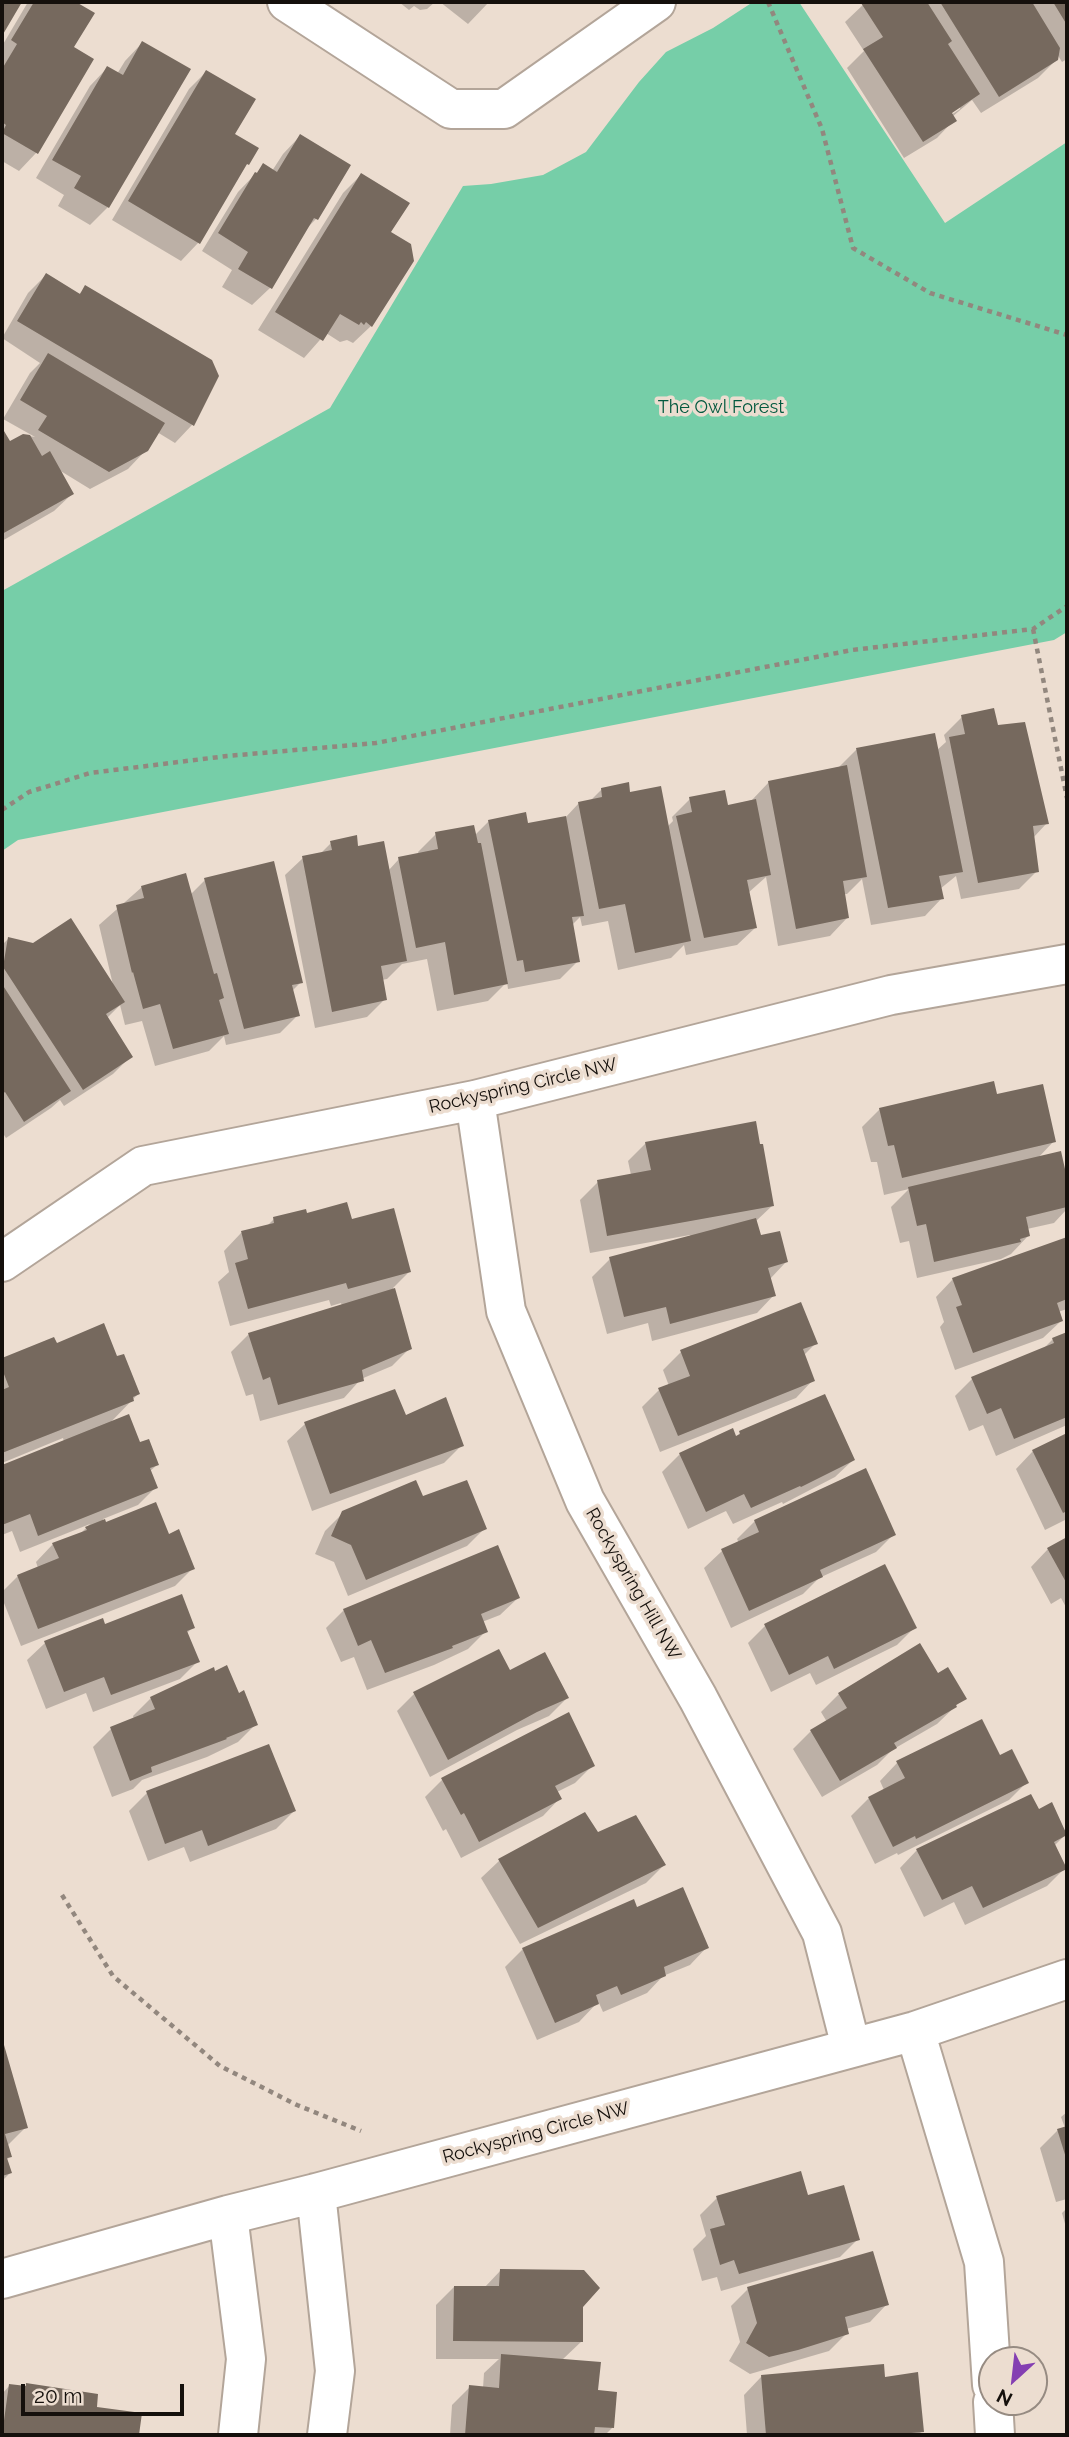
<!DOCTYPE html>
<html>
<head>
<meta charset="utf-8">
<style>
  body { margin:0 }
  #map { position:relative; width:1069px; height:2437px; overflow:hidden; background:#ecddd0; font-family:Raleway,sans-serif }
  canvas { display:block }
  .frame { position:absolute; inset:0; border:4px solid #15100c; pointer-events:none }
  .north { position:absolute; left:978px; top:2346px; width:70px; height:70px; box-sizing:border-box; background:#ecddd0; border:2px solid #968b82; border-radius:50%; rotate:207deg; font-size:19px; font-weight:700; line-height:28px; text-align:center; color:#15100c }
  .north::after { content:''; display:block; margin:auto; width:24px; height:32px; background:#843fb2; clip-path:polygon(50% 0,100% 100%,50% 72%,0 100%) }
  .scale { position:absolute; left:21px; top:2384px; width:163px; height:32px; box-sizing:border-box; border:4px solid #15100c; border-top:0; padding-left:9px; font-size:21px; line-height:24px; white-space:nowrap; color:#15100c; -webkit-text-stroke:5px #ecddd0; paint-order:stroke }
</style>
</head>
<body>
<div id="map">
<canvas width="1069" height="2437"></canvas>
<div class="frame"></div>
<div class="north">N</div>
<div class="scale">20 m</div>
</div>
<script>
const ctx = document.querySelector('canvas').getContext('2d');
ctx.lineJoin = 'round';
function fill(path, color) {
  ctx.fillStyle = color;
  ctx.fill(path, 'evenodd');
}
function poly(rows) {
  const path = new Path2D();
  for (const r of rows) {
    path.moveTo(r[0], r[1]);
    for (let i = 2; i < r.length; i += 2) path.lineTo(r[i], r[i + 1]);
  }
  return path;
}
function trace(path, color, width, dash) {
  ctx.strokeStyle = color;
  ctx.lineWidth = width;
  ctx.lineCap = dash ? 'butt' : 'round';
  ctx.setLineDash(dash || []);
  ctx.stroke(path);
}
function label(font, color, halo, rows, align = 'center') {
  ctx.font = font + ' Raleway,sans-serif';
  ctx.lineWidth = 7;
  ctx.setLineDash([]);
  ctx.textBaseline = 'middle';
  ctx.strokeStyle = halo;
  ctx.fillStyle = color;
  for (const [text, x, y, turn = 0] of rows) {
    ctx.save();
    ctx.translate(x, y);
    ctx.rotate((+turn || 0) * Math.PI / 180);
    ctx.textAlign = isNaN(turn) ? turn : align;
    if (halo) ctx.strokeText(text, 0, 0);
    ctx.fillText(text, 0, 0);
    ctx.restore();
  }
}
const green = poly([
  [753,2,799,2,945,223,1067,142,1067,632,1054,640,18,840,2,851,2,591,330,408,463,186,491,184,543,175,586,152,639,82,666,52,713,28]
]);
const shadow = poly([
  [28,2,73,2,93,14,72,48,92,60,36,153,19,171,2,161,2,46],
  [399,2,435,2,427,9,420,10,414,6,409,10],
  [440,2,489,2,468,24],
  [866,2,1067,2,1067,59,1062,62,1057,54,1056,60,1038,78,981,113,972,100,952,117,954,120,937,138,904,158,847,68,864,51,845,22],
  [960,105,960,109,945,119],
  [142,43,108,207,90,225,58,206,64,195,36,178,90,86,107,68,117,74,125,61],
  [206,72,233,135,256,149,198,243,181,261,112,220,189,89],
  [300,136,316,219,305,230,270,288,252,305,222,287,232,270,202,251,238,192,263,166,272,171,283,154],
  [361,175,389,232,371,326,353,343,347,340,340,342,326,333,304,358,258,330,343,193],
  [46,275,78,295,86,288,192,425,175,443,157,432,146,450,128,469,90,489,59,470,72,494,54,511,2,541,2,434,4,433,9,443,24,435,35,437,3,419,30,373,40,363,2,338,28,293],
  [962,717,997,727,1047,823,1033,838,1037,871,1019,889,961,899,956,876,940,889,942,898,925,916,871,925,862,879,847,894,843,894,847,918,830,936,778,946,766,877,748,893,755,928,737,945,686,955,684,945,671,958,618,970,608,921,582,926,580,917,571,926,578,961,560,979,508,989,507,982,488,1001,437,1011,427,959,402,964,387,979,381,980,385,999,367,1017,315,1028,285,875,303,858,319,855,331,843,357,848,388,871,399,859,419,855,418,852,436,834,475,835,489,821,527,825,565,818,579,803,590,801,602,789,629,794,667,827,673,821,672,817,690,799,727,807,752,800,769,782,839,767,856,750,936,751,946,742,944,735],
  [205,880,301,982,292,991,298,1015,280,1033,226,1045,224,1036,209,1051,155,1066,142,1021,125,1025,120,1005,107,1018,131,1056,113,1074,64,1106,60,1100,51,1108,6,1138,2,1132,2,945,8,939,113,985,99,925,142,887,190,895],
  [996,1097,1054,1141,1037,1159,1060,1153,1067,1186,1067,1209,1054,1223,1027,1229,1028,1236,1011,1254,1001,1259,917,1278,909,1241,900,1243,891,1207,909,1189,884,1195,877,1162,871,1162,862,1127,880,1109],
  [646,1143,773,1205,755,1222,759,1237,786,1262,770,1279,774,1295,757,1313,652,1341,648,1323,607,1334,592,1277,610,1259,691,1237,690,1235,590,1253,580,1200,598,1182,631,1175,628,1161],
  [306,1215,351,1221,409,1272,393,1288,410,1348,392,1366,361,1379,344,1398,260,1421,253,1394,246,1396,231,1352,249,1334,342,1306,341,1303,331,1306,329,1300,230,1326,218,1282,229,1272,224,1251,241,1233,266,1227,274,1219],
  [1067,1239,1067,1309,1058,1312,1061,1321,1043,1338,955,1370,940,1327,944,1322,936,1297,953,1279],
  [800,1304,815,1344,804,1355,813,1380,796,1398,660,1452,642,1407,659,1390,669,1386,663,1370,681,1352],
  [1067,1334,1067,1425,996,1456,983,1425,969,1431,955,1396,972,1379,1043,1349,1053,1339],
  [53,1340,56,1345,116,1358,138,1394,109,1424,139,1444,157,1465,149,1472,156,1487,138,1505,103,1519,104,1525,168,1536,193,1568,175,1586,21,1646,2,1598,2,1592,18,1576,38,1568,36,1562,53,1544,80,1534,90,1524,20,1552,12,1531,2,1535,2,1466,64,1442,63,1438,2,1463,2,1360],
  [405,1417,462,1445,444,1463,312,1511,287,1441,305,1424],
  [740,1433,853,1460,835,1477,783,1504,782,1502,733,1524,726,1511,688,1529,662,1472,680,1454,735,1438],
  [1067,1435,1067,1519,1045,1530,1016,1469,1033,1451],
  [865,1471,894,1534,876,1552,819,1578,803,1594,731,1628,704,1568,722,1551,739,1543,737,1539,755,1521],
  [422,1498,485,1528,467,1546,348,1596,334,1562,315,1554,325,1531,343,1513],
  [1067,1539,1067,1609,1061,1598,1051,1604,1031,1567,1048,1549],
  [518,1598,500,1615,482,1622,486,1631,468,1649,434,1665,367,1690,354,1657,341,1662,326,1628,344,1610],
  [765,1626,915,1627,897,1645,816,1685,810,1673,771,1692,748,1643],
  [104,1627,193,1627,186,1634,198,1661,180,1679,93,1712,86,1693,46,1709,27,1660,45,1643],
  [509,1673,567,1698,549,1716,517,1730,430,1777,397,1711,414,1694],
  [937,1675,964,1698,937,1724,892,1750,877,1765,822,1797,793,1749,811,1731,827,1722,821,1712,839,1694],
  [238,1695,256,1724,238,1742,207,1757,142,1780,133,1789,112,1797,93,1747,111,1729,134,1719,133,1716,151,1698],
  [268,1746,294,1811,276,1829,190,1862,184,1847,148,1861,129,1811,147,1793],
  [999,1758,1026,1783,1009,1800,898,1855,897,1853,875,1864,851,1816,869,1798,884,1790,880,1781,897,1763],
  [593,1765,575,1783,557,1792,560,1798,543,1816,461,1858,446,1829,443,1831,425,1797,443,1779],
  [1038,1811,1065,1835,1054,1846,1065,1868,1047,1886,965,1925,954,1902,924,1917,900,1868,917,1850],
  [585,1815,597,1834,664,1865,646,1883,520,1944,481,1878,499,1861],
  [636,1909,707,1947,690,1965,663,1976,647,1993,603,2012,599,2003,597,2003,579,2022,537,2040,505,1967,523,1949],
  [2,2042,26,2127,8,2145,10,2157,6,2160,10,2173,2,2181],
  [1067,2112,1067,2199,1056,2202,1040,2148,1058,2130,1065,2128,1061,2117],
  [807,2197,858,2239,840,2257,721,2291,717,2277,702,2281,693,2249,706,2236,700,2215,717,2198],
  [1067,2208,1067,2231,1062,2213],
  [501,2270,581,2306,582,2341,562,2360,597,2392,612,2428,605,2435,450,2435,452,2405,470,2387,483,2388,484,2373,499,2359,436,2359,436,2305,454,2287,484,2288],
  [748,2289,887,2304,870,2322,846,2329,847,2333,829,2351,750,2374,729,2361,740,2342,731,2306],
  [761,2377,884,2379,922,2431,918,2435,747,2435,744,2395],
  [10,2385,24,2387,26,2385,95,2408,140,2414,137,2435,2,2435,2,2394]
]);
const building = poly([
  [2,2,22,2,2,36],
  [34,2,76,2,95,13,74,47,94,59,38,154,2,133,6,125,2,122,2,69,17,44,11,40],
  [863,2,927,2,952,41,948,44,980,94,952,113,957,121,923,142,863,49,883,37,861,3],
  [940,2,1032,2,1060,48,1058,60,999,97],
  [1053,2,1067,2,1067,25],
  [142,41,191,69,109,208,74,188,81,176,52,160,107,66,123,75],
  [206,70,256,99,235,134,259,148,249,165,247,164,200,244,128,201],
  [300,134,351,165,318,220,314,218,272,289,238,269,248,252,218,233,255,172,257,173,263,163,277,172],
  [361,173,410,203,391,232,411,244,414,261,372,327,366,322,364,325,361,322,359,325,340,314,323,341,275,312],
  [46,273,80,294,85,285,212,360,219,376,194,426,17,321],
  [48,353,165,423,148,451,109,472,38,430,47,416,20,400],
  [4,431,10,441,23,434,30,435,42,456,50,451,74,494,2,534,2,432],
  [994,708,998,725,1025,722,1049,824,1033,826,1039,872,978,883,949,737,965,734,961,715],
  [935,733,963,872,939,876,944,899,888,908,856,748],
  [847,765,867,877,843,881,849,918,796,929,768,781],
  [629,782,630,792,661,786,691,941,635,953,625,904,599,909,578,802,602,797,601,788],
  [725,790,728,805,756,799,771,875,747,880,757,928,704,938,676,816,692,812,689,797],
  [526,812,528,823,566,816,584,916,572,917,580,962,525,972,523,960,517,961,488,820],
  [474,825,478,843,481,843,508,984,454,995,445,942,416,948,398,857,438,849,435,832],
  [357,835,358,846,384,841,407,961,381,966,387,1000,332,1012,302,856,332,850,330,841],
  [274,861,303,983,292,985,300,1016,244,1029,204,878],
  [186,873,214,974,217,973,224,998,219,1000,229,1034,173,1049,160,1004,143,1009,133,972,132,973,116,905,144,898,141,886],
  [71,918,125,1002,106,1014,133,1057,83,1090,3,967,8,937,33,943],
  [2,984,71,1091,24,1122,5,1092,2,1094],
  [994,1081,997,1094,1043,1084,1056,1142,902,1178,894,1145,888,1146,879,1108],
  [756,1121,760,1144,763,1144,774,1206,607,1236,597,1180,651,1170,645,1142],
  [1061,1151,1067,1178,1067,1207,1026,1217,1030,1236,1020,1239,1021,1242,934,1262,926,1224,917,1226,908,1187],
  [347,1202,352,1219,394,1208,411,1272,348,1289,346,1283,248,1309,235,1263,248,1259,241,1231,274,1223,273,1217,306,1209,307,1213],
  [756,1218,761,1235,780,1231,788,1262,768,1268,776,1296,670,1324,666,1307,624,1317,609,1257],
  [1067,1237,1067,1299,1057,1303,1063,1321,973,1353,956,1307,962,1305,952,1278],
  [395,1288,412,1349,362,1370,364,1381,278,1405,270,1377,263,1380,248,1333],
  [801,1302,818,1344,803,1349,815,1381,678,1436,658,1388,690,1376,680,1350],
  [104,1323,117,1356,124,1354,140,1394,133,1397,134,1401,2,1453,2,1390,9,1387,2,1369,2,1358,54,1337,57,1343],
  [1067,1332,1067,1417,1014,1439,1001,1408,987,1414,971,1377,1054,1343,1052,1338],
  [395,1389,406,1415,446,1397,464,1446,330,1494,304,1422],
  [825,1394,855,1460,801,1487,800,1486,751,1508,744,1494,706,1512,679,1453,733,1428,736,1436,740,1434,739,1431],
  [129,1414,140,1442,149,1439,159,1465,150,1468,158,1488,38,1536,30,1514,2,1525,2,1465],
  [1067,1433,1067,1511,1063,1513,1032,1450],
  [866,1468,896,1535,820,1570,823,1577,749,1611,721,1549,759,1532,754,1520],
  [416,1480,423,1496,467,1480,487,1529,366,1580,351,1545,331,1536,342,1511],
  [156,1502,169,1534,179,1529,195,1569,38,1629,17,1575,59,1558,52,1543,87,1530,85,1527,105,1519,106,1522],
  [1067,1537,1067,1584,1047,1548],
  [498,1545,520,1598,481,1614,488,1632,452,1646,453,1648,385,1673,371,1640,358,1646,343,1609],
  [885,1564,917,1628,834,1669,828,1656,789,1675,764,1624],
  [182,1594,195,1628,187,1631,200,1662,111,1695,104,1677,64,1692,44,1641,103,1618,105,1624],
  [920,1643,938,1673,948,1667,967,1699,956,1705,957,1707,894,1743,897,1748,840,1781,810,1730,847,1708,838,1693],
  [499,1649,510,1670,545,1652,569,1698,537,1712,448,1760,413,1692],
  [227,1665,239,1693,244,1690,258,1725,226,1738,227,1739,151,1767,152,1772,130,1781,110,1727,155,1709,150,1697,214,1667,215,1671],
  [569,1712,595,1766,555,1786,562,1799,479,1842,464,1813,461,1815,441,1778],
  [982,1719,1000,1755,1012,1749,1029,1783,916,1839,915,1836,893,1847,868,1797,905,1778,896,1761],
  [269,1744,296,1811,208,1846,202,1830,165,1844,146,1791],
  [1031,1794,1039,1809,1052,1802,1067,1835,1054,1842,1067,1869,983,1908,972,1886,942,1900,916,1849],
  [585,1812,598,1832,636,1815,666,1865,538,1928,498,1859],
  [683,1887,709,1948,664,1967,666,1976,621,1995,617,1986,596,1995,599,2004,555,2023,522,1948,634,1899,637,1907],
  [2,2038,28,2128,5,2134,12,2157,7,2158,12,2173,2,2176],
  [1067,2126,1067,2161,1057,2129],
  [801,2171,808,2195,844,2185,860,2240,739,2274,734,2260,720,2265,710,2229,725,2225,716,2196],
  [873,2251,889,2305,845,2317,849,2334,798,2350,769,2357,746,2343,757,2323,747,2287],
  [500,2269,584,2270,600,2288,583,2307,583,2342,453,2341,454,2286,499,2286],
  [501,2354,601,2362,598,2390,617,2392,614,2428,595,2427,594,2435,465,2435,469,2385,499,2388],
  [884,2364,885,2377,918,2372,924,2432,886,2435,766,2435,761,2375],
  [26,2383,98,2394,97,2407,142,2413,139,2435,2,2435,9,2384,26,2386]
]);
const path = poly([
  [768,2,822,129,853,248,930,293,1067,335],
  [1033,629,1067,798],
  [2,810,29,792,90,773,227,756,376,743,852,650,1033,629,1067,606],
  [62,1895,113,1976,220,2066,297,2105,361,2131]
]);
const minor = poly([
  [287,2,451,109,504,109,656,2],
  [475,1100,506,1311,585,1501,698,1698,822,1933,851,2047],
  [2,1262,143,1166,475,1100,891,995,1067,964],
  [915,2031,984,2262,992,2385],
  [316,2193,335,2371,327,2435],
  [228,2215,246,2359,238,2435],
  [2,2279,228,2215,316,2193,915,2031,1067,1979],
  [993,2402,995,2435]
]);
const parkNames = [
  ["The Owl Forest",721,408]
];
const streetNames = [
  ["Rockyspring Circle NW",523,1086,-13],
  ["Rockyspring Hill NW",633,1584,60],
  ["Rockyspring Circle NW",536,2133,-15]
];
fill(green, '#76cea8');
fill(shadow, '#0003');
fill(building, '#76695e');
trace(minor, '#b3a599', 42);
trace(path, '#92877e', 4.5, [5, 5]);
trace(minor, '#fff', 38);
label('18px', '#02593e', '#ecddd0', parkNames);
label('18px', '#15100c', '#ecddd0', streetNames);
</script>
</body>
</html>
